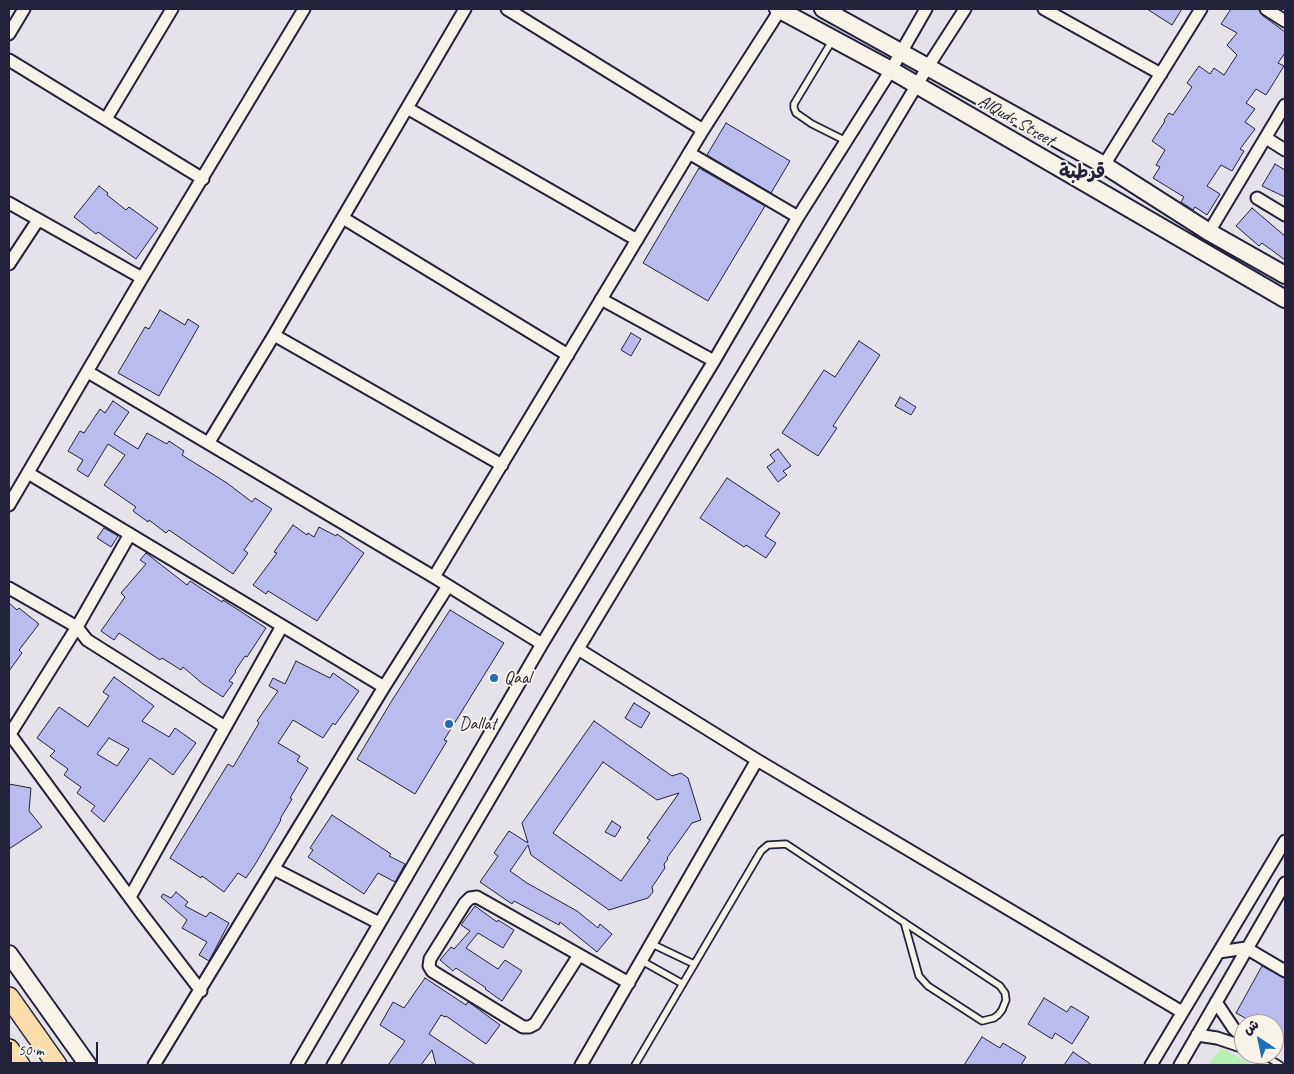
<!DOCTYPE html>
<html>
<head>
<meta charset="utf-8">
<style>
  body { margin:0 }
  #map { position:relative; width:1294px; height:1074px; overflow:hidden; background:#e5e2ea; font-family:Caveat,"Playpen Sans Arabic",sans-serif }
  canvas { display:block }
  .frame { position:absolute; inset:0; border:10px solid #22223b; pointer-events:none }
  .north { position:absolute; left:1234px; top:1014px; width:50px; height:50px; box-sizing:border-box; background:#f7f3e8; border:1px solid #a29fa3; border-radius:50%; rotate:326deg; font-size:14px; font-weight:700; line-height:20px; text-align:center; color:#22223b }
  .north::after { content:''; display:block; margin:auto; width:18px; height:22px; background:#1f6fb2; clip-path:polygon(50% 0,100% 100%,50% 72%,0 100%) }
  .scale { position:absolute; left:10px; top:1042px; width:88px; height:22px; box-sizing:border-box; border:2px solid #22223b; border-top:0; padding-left:6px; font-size:15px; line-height:18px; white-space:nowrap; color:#22223b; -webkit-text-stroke:4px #f7f3e8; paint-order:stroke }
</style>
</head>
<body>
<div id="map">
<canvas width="1294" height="1074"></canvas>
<div class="frame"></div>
<div class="north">ش</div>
<div class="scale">50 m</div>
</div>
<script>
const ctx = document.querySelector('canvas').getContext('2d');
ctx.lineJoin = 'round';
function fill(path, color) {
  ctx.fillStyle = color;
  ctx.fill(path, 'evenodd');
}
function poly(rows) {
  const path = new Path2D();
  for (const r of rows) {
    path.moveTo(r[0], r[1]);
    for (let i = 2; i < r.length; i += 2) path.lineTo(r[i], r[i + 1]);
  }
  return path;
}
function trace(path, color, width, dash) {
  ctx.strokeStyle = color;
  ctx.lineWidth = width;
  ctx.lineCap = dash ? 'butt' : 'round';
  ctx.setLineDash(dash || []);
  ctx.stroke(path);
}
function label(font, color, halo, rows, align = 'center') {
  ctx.font = font + ' Caveat,"Playpen Sans Arabic",sans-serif';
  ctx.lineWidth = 4;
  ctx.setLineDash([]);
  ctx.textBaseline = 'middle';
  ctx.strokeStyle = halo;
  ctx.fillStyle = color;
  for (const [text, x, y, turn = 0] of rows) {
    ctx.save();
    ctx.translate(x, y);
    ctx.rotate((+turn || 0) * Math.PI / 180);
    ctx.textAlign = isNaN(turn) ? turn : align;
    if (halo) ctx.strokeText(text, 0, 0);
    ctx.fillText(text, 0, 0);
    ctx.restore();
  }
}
const green = poly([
  [1221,1048,1253,1065,1209,1065]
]);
const building = poly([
  [1147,9,1182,9,1172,25,1147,9],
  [1231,9,1259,9,1262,15,1285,32,1285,53,1278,63,1284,66,1266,95,1256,89,1246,103,1255,109,1245,122,1255,129,1240,149,1244,151,1232,171,1221,165,1207,186,1220,194,1207,215,1195,207,1193,210,1181,202,1184,197,1153,178,1160,167,1156,165,1165,150,1152,141,1165,121,1164,120,1169,113,1173,115,1192,87,1187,83,1199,66,1210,74,1214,68,1224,75,1237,55,1227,45,1237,33,1221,24,1231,9],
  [726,123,790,161,771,193,707,155,726,123],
  [1275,164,1285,170,1285,197,1262,186,1275,164],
  [699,168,765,206,708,301,643,263,699,168],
  [99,186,108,193,107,195,126,210,129,207,158,228,136,259,98,232,96,234,74,217,99,186],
  [1252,208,1285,236,1285,260,1262,243,1259,246,1236,226,1252,208],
  [160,310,185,325,188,319,199,326,159,396,118,373,145,327,149,329,160,310],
  [631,333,641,339,631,356,621,350,631,333],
  [859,341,880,355,833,426,837,428,818,456,782,433,824,370,835,377,859,341],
  [900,397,916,407,911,415,895,406,900,397],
  [113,401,129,412,114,434,138,449,147,433,167,444,169,441,184,451,182,455,227,483,252,502,255,498,272,509,244,550,248,553,233,574,169,530,166,533,149,520,148,522,133,511,136,507,104,485,125,455,108,444,88,477,77,470,83,460,68,451,80,431,84,433,100,409,105,413,113,401],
  [778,449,791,466,783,471,787,475,778,482,767,467,775,461,770,455,778,449],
  [727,478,780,513,765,536,776,543,766,558,746,545,744,547,700,518,727,478],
  [293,525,307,535,308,533,314,537,319,527,336,536,337,534,364,553,317,621,268,591,266,594,253,585,277,553,274,552,293,525],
  [104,528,118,536,111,547,97,538,104,528],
  [146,553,187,585,190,581,222,602,223,600,266,628,247,657,245,656,235,671,236,672,229,681,233,683,223,697,203,684,183,667,181,670,162,658,160,660,119,633,114,640,101,631,125,597,121,593,146,564,140,560,146,553],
  [9,603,17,610,19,608,39,624,19,650,22,653,9,671,9,603],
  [450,610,504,643,444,740,447,741,415,794,357,759,391,702,450,610],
  [296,661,330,678,333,673,359,691,335,725,333,723,323,738,293,720,278,743,300,756,297,761,308,768,290,798,292,799,280,819,281,820,256,863,246,878,238,873,224,892,202,876,201,878,170,858,228,764,233,767,259,723,257,721,278,691,269,686,273,678,285,684,296,661],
  [114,677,154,706,142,721,169,737,175,728,196,743,173,775,150,758,104,822,91,811,95,806,77,793,81,787,64,775,68,769,50,756,55,751,37,738,59,707,88,727,109,696,103,692,114,677],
  [109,738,129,749,117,766,97,754,109,738],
  [634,703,650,713,641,728,625,718,634,703],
  [594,721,672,776,681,773,688,778,701,820,692,823,667,858,668,859,664,864,665,868,652,887,653,892,648,898,609,910,531,855,528,845,510,871,527,883,577,911,598,928,600,924,612,934,597,952,560,922,559,925,514,901,512,904,480,882,498,856,494,853,509,831,528,843,522,823,594,721],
  [603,762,657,800,679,793,647,838,650,840,621,881,553,833,603,762],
  [9,784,31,788,29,811,42,827,9,849,9,784],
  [332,815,391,854,389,856,405,864,395,882,378,873,364,894,308,857,313,850,310,848,332,815],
  [612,821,621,827,615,837,605,832,612,821],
  [176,892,188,902,185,906,206,917,210,912,229,923,209,961,199,955,207,942,182,928,187,920,161,897,163,894,171,898,176,892],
  [475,906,497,922,498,920,514,930,503,948,478,933,466,948,498,969,505,960,522,971,502,1001,485,989,486,988,456,968,453,971,440,960,451,947,454,949,470,931,461,925,475,906],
  [1262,966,1285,978,1285,1041,1274,1034,1274,1024,1256,1024,1236,1013,1262,966],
  [425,978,466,1005,468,1002,470,1003,500,1025,486,1044,446,1016,445,1017,441,1015,429,1034,476,1065,436,1065,432,1050,421,1065,388,1065,405,1041,380,1025,393,1002,404,1008,425,978],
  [1044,998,1067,1012,1071,1006,1089,1017,1072,1044,1055,1033,1052,1039,1028,1024,1044,998],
  [982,1037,1000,1048,1003,1043,1026,1057,1021,1065,964,1065,982,1037],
  [1073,1052,1092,1065,1064,1065,1073,1052]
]);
const lane = poly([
  [832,41,794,104,794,108,796,113,812,124,846,141],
  [652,944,694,964],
  [642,961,683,984],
  [1262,1054,1280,1065],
  [635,1065,761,851,768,845,786,844,1000,986,1005,993,1006,1000,1002,1010,998,1015,994,1018,982,1021,928,986,919,976,904,922]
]);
const street = poly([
  [507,9,703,130],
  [1044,9,1161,74],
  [1266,9,1285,21],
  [9,34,24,9],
  [9,60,203,179],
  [407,108,637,240],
  [106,119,172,9],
  [1266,138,1285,150],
  [689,153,798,217],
  [1104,165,1201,9],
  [1257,198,1285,215],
  [9,203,142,278],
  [343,218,568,355],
  [1209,232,1285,105],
  [9,264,38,220],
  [601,299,714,361],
  [274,335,502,465],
  [88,372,434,577,542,644],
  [209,442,274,335,465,9],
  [28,473,384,687],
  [9,505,142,278,304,9],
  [130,534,77,627,87,640,225,727],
  [434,577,703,130,780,10],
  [9,588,77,627,10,734],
  [578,649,757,760,1182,1012],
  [9,733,142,914,201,991],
  [274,869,379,923],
  [130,897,282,626],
  [1219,952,1246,948,1285,971],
  [579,955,535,1024,529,1027,523,1027,432,971,429,966,430,959,465,903,470,898,477,897,629,983],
  [1216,1002,1234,1029,1244,1038],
  [1197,1035,1217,1038,1244,1047],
  [154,1065,384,687,448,586],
  [297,1065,542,644,714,361,798,217,891,70,926,9],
  [333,1065,578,649,927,68,965,9],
  [581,1065,757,760],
  [1151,1065,1285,841],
  [1180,1065,1285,883]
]);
const secondary = poly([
  [778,9,891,70,1285,299],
  [823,9,1104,165,1209,232,1285,275],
  [9,954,88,1065]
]);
const primary = poly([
  [9,997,57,1065],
  [9,1049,20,1065]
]);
const markers = [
  [494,678,5,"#1f6fb2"],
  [449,724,5,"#1f6fb2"]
];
const streetNames = [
  ["AlQuds Street",1016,121,30]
];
const poiNames = [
  ["Qaal",504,678],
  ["Dallat",459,724]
];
const neighbourhoodNames = [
  ["قرطبة",1082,173]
];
fill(green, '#b8efb2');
fill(building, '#babcee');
trace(building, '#22223b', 1);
trace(lane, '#22223b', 9);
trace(street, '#22223b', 15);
trace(secondary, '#22223b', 20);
trace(primary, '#22223b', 22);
trace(lane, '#f7f3e8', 5.5);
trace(street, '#f7f3e8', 11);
trace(secondary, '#f7f3e8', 16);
trace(primary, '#faddab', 19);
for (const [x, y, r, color] of markers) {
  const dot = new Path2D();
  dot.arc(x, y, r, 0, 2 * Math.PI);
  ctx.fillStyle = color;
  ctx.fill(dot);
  trace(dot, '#f7f3e8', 2);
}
label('18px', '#22223b', '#f7f3e8', streetNames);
label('18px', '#22223b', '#f7f3e8', poiNames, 'left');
label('bold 19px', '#22223b', '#f7f3e8', neighbourhoodNames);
</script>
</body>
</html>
